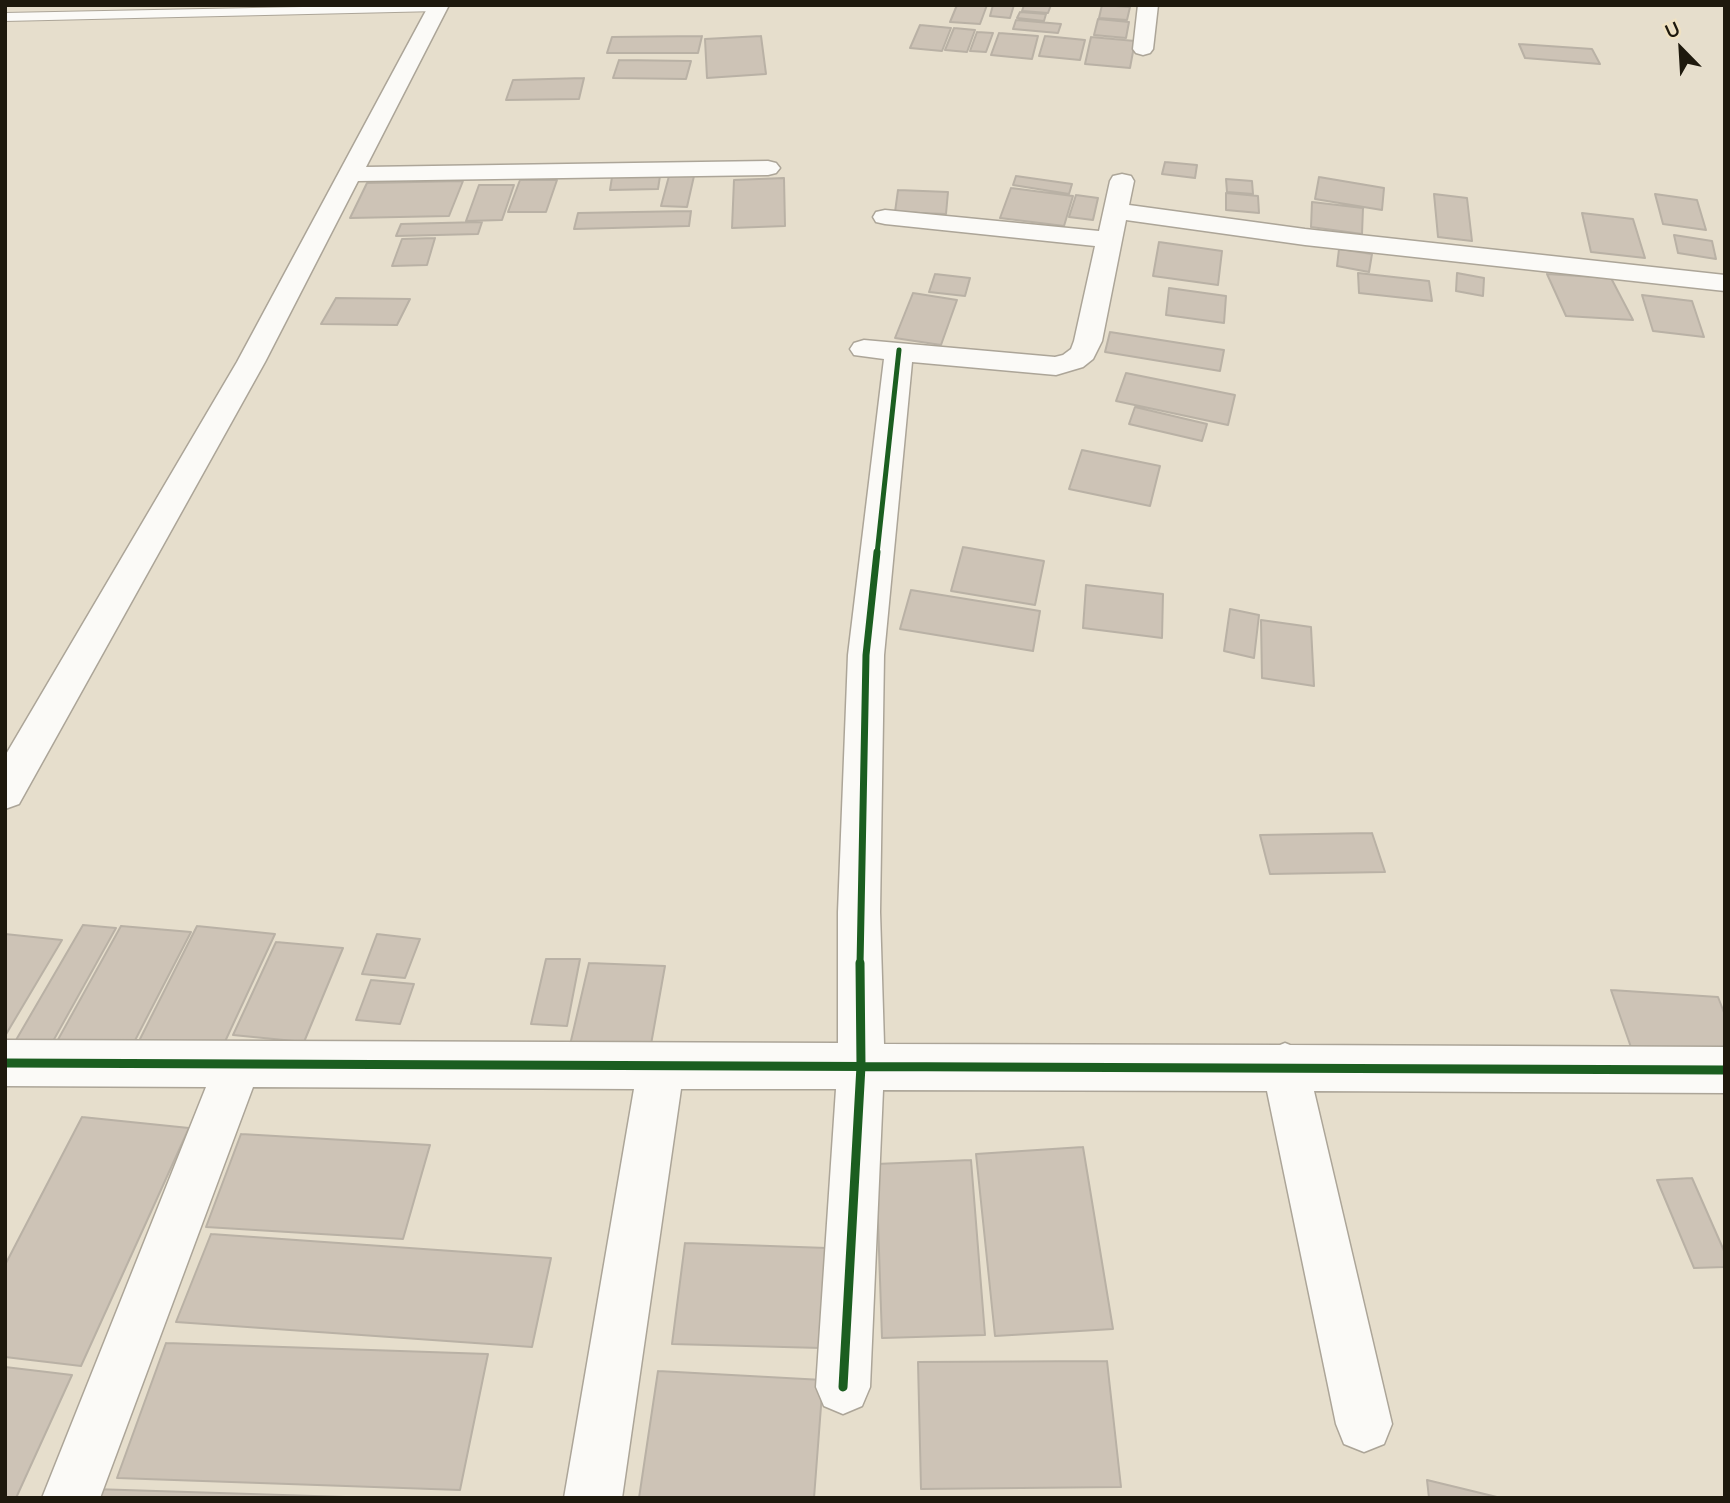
<!DOCTYPE html>
<html>
<head>
<meta charset="utf-8">
<style>
  body { margin:0 }
  #map { position:relative; width:1730px; height:1503px; overflow:hidden; background:#e6decc; font-family:Manrope,sans-serif }
  canvas { display:block }
  .frame { position:absolute; inset:0; border:7px solid #1e190d; pointer-events:none }
  .north { position:absolute; left:1646px; top:14px; width:70px; height:70px; -webkit-text-stroke:5px #f0e2c2; paint-order:stroke; rotate:336deg; font-size:19px; font-weight:700; line-height:28px; text-align:center; color:#1e190d }
  .north::after { content:''; display:block; margin:auto; width:24px; height:32px; background:#1e190d; clip-path:polygon(50% 0,100% 100%,50% 72%,0 100%) }
</style>
</head>
<body>
<div id="map">
<canvas width="1730" height="1503"></canvas>
<div class="frame"></div>
<div class="north">U</div>
</div>
<script>
const ctx = document.querySelector('canvas').getContext('2d');
ctx.lineJoin = 'round';
function fill(path, color) {
  ctx.fillStyle = color;
  ctx.fill(path, 'evenodd');
}
function poly(rows) {
  const path = new Path2D();
  for (const r of rows) {
    path.moveTo(r[0], r[1]);
    for (let i = 2; i < r.length; i += 2) path.lineTo(r[i], r[i + 1]);
  }
  return path;
}
function trace(path, color, width, dash) {
  ctx.strokeStyle = color;
  ctx.lineWidth = width;
  ctx.lineCap = dash ? 'butt' : 'round';
  ctx.setLineDash(dash || []);
  ctx.stroke(path);
}
const building = poly([
  [957,5,987,5,980,24,950,22,957,5],
  [993,5,1014,5,1010,18,990,16,993,5],
  [1024,5,1051,5,1048,13,1022,11,1024,5],
  [1102,5,1130,7,1127,20,1099,18,1102,5],
  [1020,12,1046,14,1044,21,1017,18,1020,12],
  [1098,19,1129,22,1126,38,1094,35,1098,19],
  [1016,20,1061,24,1058,33,1013,29,1016,20],
  [920,25,951,28,942,51,910,48,920,25],
  [954,28,975,30,967,52,945,50,954,28],
  [977,32,993,33,986,52,970,51,977,32],
  [999,33,1038,36,1032,59,991,55,999,33],
  [702,36,698,53,607,53,612,37,702,36],
  [761,36,766,74,707,78,705,39,761,36],
  [1045,36,1085,40,1080,60,1039,56,1045,36],
  [1091,37,1135,41,1130,68,1085,64,1091,37],
  [1519,44,1592,49,1600,64,1525,58,1519,44],
  [619,60,691,61,686,79,613,78,619,60],
  [584,78,579,99,506,100,513,80,584,78],
  [1165,162,1197,165,1195,178,1162,174,1165,162],
  [660,176,658,189,610,190,612,177,660,176],
  [669,176,694,176,687,207,661,206,669,176],
  [1016,176,1072,184,1069,194,1013,185,1016,176],
  [1319,177,1384,188,1382,210,1315,199,1319,177],
  [784,178,785,226,732,228,734,180,784,178],
  [1226,179,1252,181,1253,194,1227,192,1226,179],
  [520,180,557,180,546,212,508,212,520,180],
  [463,181,449,216,350,218,367,183,463,181],
  [479,185,514,185,502,220,466,221,479,185],
  [1011,188,1073,196,1064,226,1000,218,1011,188],
  [898,190,948,192,946,214,895,212,898,190],
  [1226,193,1258,196,1259,213,1226,210,1226,193],
  [1434,194,1467,198,1472,241,1438,237,1434,194],
  [1655,194,1697,200,1706,230,1663,224,1655,194],
  [1076,195,1098,198,1093,220,1069,217,1076,195],
  [1312,202,1363,208,1362,234,1311,227,1312,202],
  [691,211,689,226,574,229,578,213,691,211],
  [1582,213,1633,219,1645,258,1591,252,1582,213],
  [482,222,478,234,396,236,401,224,482,222],
  [1674,235,1712,241,1716,259,1678,253,1674,235],
  [435,238,427,265,392,266,402,239,435,238],
  [1159,242,1222,251,1218,285,1153,276,1159,242],
  [1339,249,1372,254,1369,272,1337,266,1339,249],
  [1358,273,1429,281,1432,301,1359,293,1358,273],
  [1457,273,1484,278,1483,296,1456,291,1457,273],
  [935,274,970,278,965,296,929,292,935,274],
  [1547,274,1611,278,1633,320,1566,316,1547,274],
  [1169,288,1226,296,1224,323,1166,315,1169,288],
  [913,293,957,300,941,345,895,338,913,293],
  [1642,295,1692,301,1704,337,1653,331,1642,295],
  [336,298,410,299,397,325,321,324,336,298],
  [1110,332,1224,350,1220,371,1105,352,1110,332],
  [1126,373,1235,395,1228,425,1116,401,1126,373],
  [1135,407,1207,424,1202,441,1129,424,1135,407],
  [1082,450,1160,466,1150,506,1069,489,1082,450],
  [963,547,1044,561,1035,605,951,591,963,547],
  [1086,585,1163,594,1162,638,1083,628,1086,585],
  [911,590,1040,611,1033,651,900,629,911,590],
  [1230,609,1259,615,1254,658,1224,651,1230,609],
  [1261,620,1311,627,1314,686,1262,678,1261,620],
  [1372,833,1385,872,1270,874,1260,835,1372,833],
  [83,925,116,928,52,1043,16,1040,83,925],
  [121,926,191,932,129,1052,55,1045,121,926],
  [197,926,275,934,222,1048,139,1041,197,926],
  [5,934,62,940,5,1036,5,934],
  [377,934,420,939,405,978,362,974,377,934],
  [276,942,343,948,304,1042,233,1035,276,942],
  [546,959,580,959,567,1026,531,1024,546,959],
  [589,963,665,966,650,1050,570,1045,589,963],
  [371,980,414,984,400,1024,356,1020,371,980],
  [1611,990,1718,997,1725,1015,1725,1060,1633,1053,1611,990],
  [82,1117,189,1128,81,1366,5,1357,5,1265,82,1117],
  [241,1134,430,1145,403,1239,206,1227,241,1134],
  [1083,1147,1113,1329,995,1336,976,1154,1083,1147],
  [971,1160,985,1335,882,1338,876,1164,971,1160],
  [1692,1178,1725,1253,1725,1267,1694,1268,1657,1180,1692,1178],
  [211,1234,551,1258,532,1347,176,1322,211,1234],
  [685,1243,827,1248,821,1348,672,1344,685,1243],
  [166,1343,488,1354,460,1490,117,1478,166,1343],
  [1107,1361,1121,1487,921,1489,918,1362,1107,1361],
  [5,1367,72,1375,16,1498,5,1498,5,1367],
  [658,1371,823,1380,814,1498,639,1498,658,1371],
  [1427,1480,1501,1498,1429,1498,1427,1480],
  [93,1489,377,1498,90,1498,93,1489]
]);
const service = poly([
  [402,5,441,5,444,8,438,11,5,21,5,13,402,5]
]);
const minor = poly([
  [429,5,449,5,366,167,768,161,776,163,780,168,776,173,768,175,358,181,265,362,19,804,5,809,5,756,237,362,429,5],
  [1138,5,1158,5,1153,49,1150,53,1143,55,1136,53,1133,49,1138,5],
  [1122,174,1131,176,1134,181,1129,205,1305,229,1725,275,1725,291,1305,245,1126,220,1102,341,1093,359,1083,367,1056,375,912,362,884,655,880,912,884,1044,1280,1045,1285,1043,1290,1045,1725,1047,1725,1093,1314,1091,1392,1424,1384,1444,1364,1452,1344,1444,1336,1424,1267,1091,883,1090,870,1387,862,1406,843,1414,824,1406,816,1387,836,1089,681,1089,622,1498,564,1498,634,1089,253,1087,100,1498,42,1498,206,1087,5,1086,5,1040,838,1043,838,912,848,655,884,359,854,355,850,349,854,343,864,340,1055,357,1063,355,1071,349,1074,341,1095,246,885,224,876,222,873,217,876,212,885,210,1099,231,1110,181,1113,176,1122,174]
]);
const cyclewayFar2 = poly([
  [877,554,899,350]
]);
const cyclewayFar1 = poly([
  [860,965,866,655,877,552]
]);
const cycleway = poly([
  [5,1063,1725,1070],
  [843,1387,861,1066,860,963]
]);
fill(building, '#cdc3b6');
trace(building, '#b9b1a5', 2);
trace(service, '#aca598', 2);
trace(minor, '#aca598', 3);
fill(service, '#fbfaf7');
fill(minor, '#fbfaf7');
trace(cyclewayFar2, '#1b5e20', 5);
trace(cyclewayFar1, '#1b5e20', 7);
trace(cycleway, '#1b5e20', 9);
</script>
</body>
</html>
